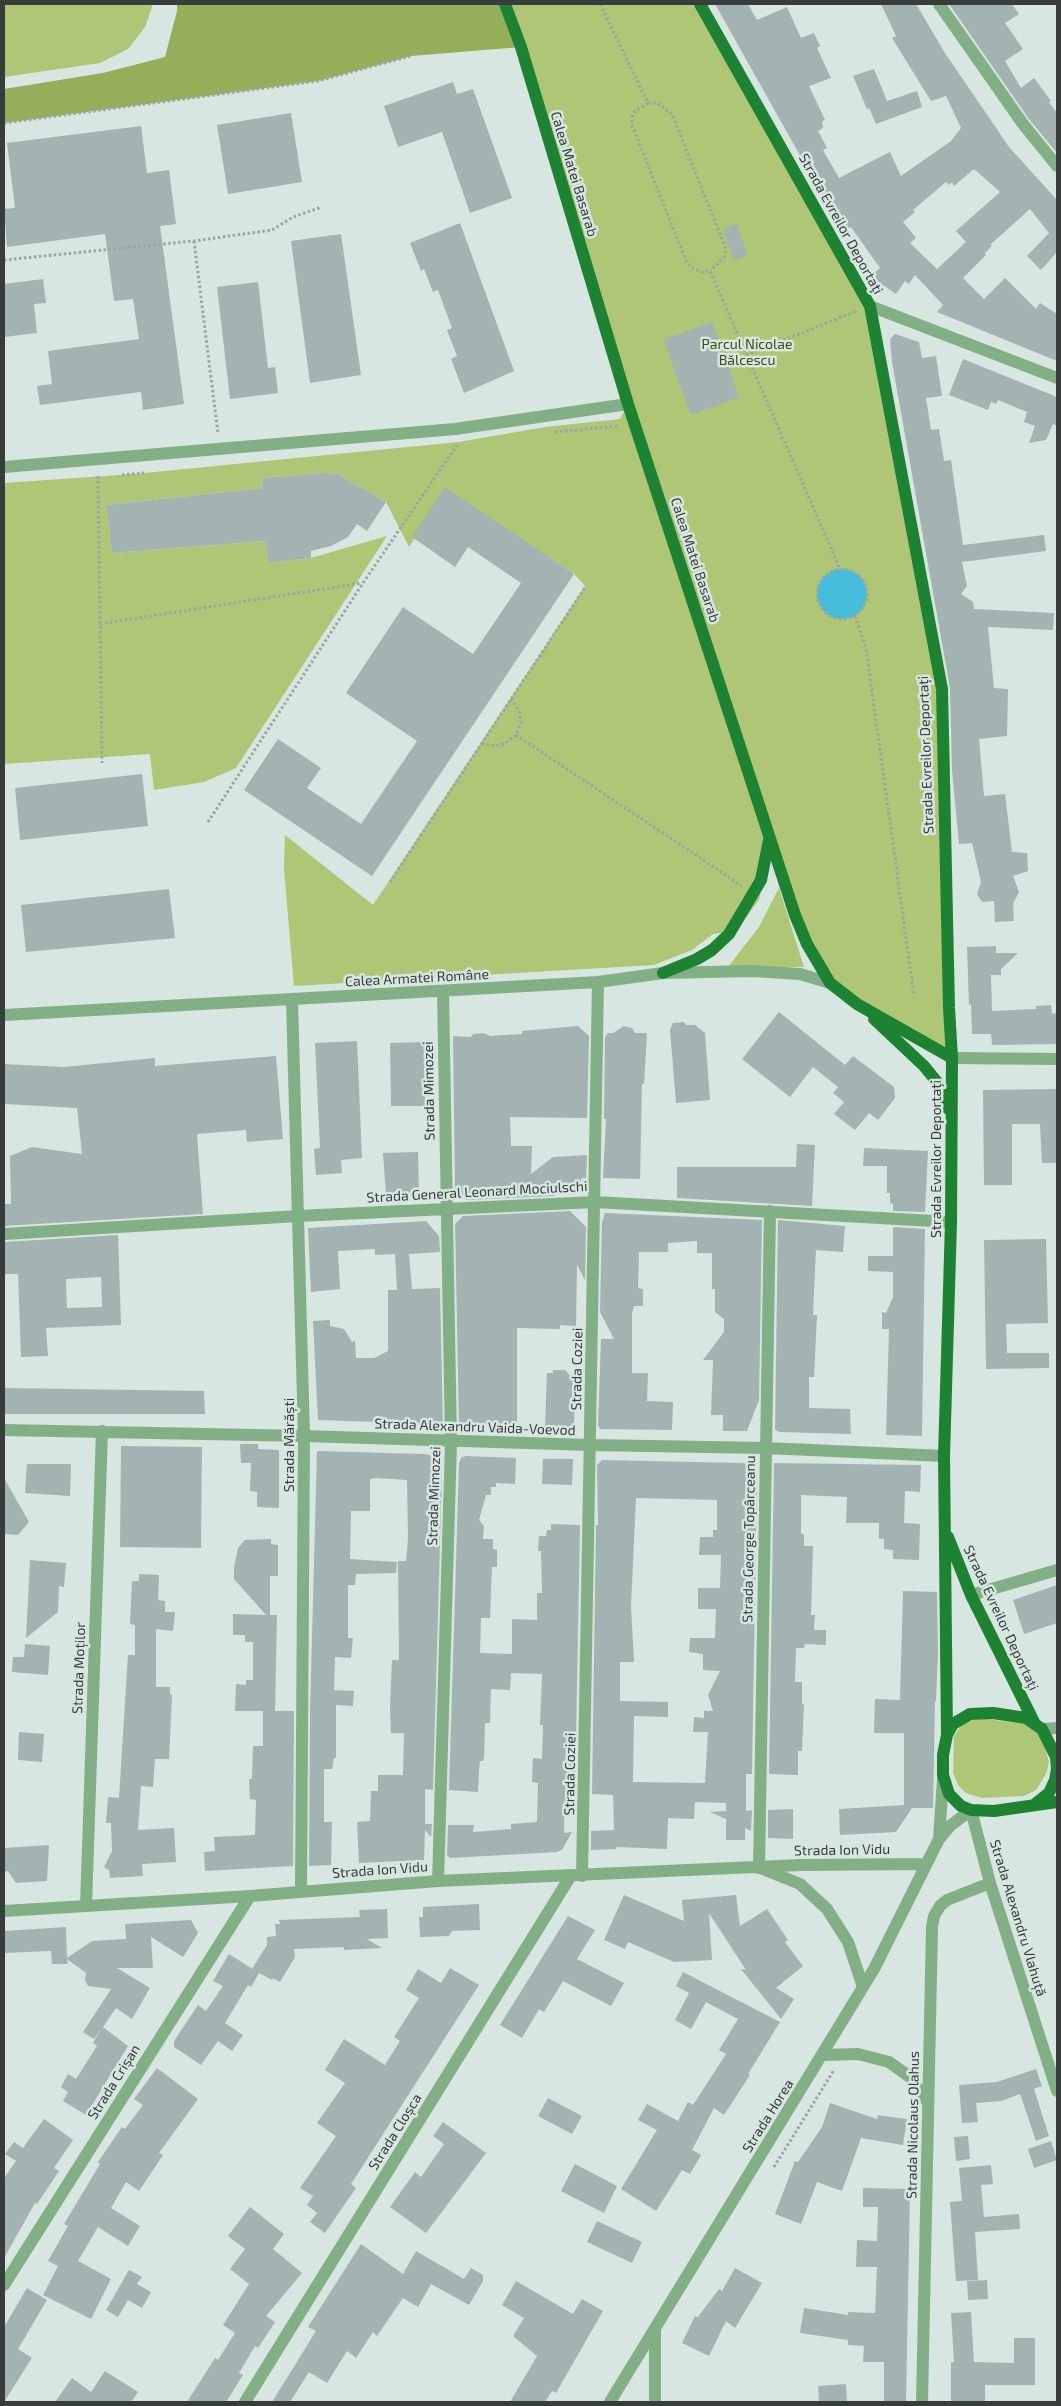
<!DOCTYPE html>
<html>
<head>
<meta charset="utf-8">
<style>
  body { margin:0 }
  #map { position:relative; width:1061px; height:2406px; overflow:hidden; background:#d7e6e0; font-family:"Exo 2",sans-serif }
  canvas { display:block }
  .frame { position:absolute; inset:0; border:5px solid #373d3a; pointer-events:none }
</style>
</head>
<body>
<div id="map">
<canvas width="1061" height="2406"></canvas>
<div class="frame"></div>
</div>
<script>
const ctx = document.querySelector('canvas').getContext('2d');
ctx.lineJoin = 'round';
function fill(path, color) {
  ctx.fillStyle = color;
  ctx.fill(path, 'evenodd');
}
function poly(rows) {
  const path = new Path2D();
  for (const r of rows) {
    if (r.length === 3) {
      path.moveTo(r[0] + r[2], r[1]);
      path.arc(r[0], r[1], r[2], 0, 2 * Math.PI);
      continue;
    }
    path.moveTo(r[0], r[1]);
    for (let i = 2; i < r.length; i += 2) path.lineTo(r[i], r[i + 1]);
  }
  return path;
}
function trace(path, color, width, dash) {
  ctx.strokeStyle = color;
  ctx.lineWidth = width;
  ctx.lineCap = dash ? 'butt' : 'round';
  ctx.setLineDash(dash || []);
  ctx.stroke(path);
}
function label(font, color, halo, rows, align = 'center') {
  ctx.font = font + ' "Exo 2",sans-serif';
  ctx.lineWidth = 5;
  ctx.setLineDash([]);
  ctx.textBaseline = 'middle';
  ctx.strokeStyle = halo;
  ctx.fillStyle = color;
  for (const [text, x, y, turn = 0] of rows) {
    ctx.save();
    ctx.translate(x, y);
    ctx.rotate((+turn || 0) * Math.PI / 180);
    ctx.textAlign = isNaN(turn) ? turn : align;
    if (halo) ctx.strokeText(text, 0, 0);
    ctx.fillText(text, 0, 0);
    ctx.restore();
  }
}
const green = poly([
  [4,4,153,4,145,27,128,49,100,63,4,77],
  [505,4,700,4,870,306,942,689,952,1058,857,1004,818,964,770,839,759,900,736,931,713,934,692,950,654,965,294,986,284,869,285,835,373,905,585,586,574,574,445,488,409,547,386,502,338,474,324,473,261,478,263,488,106,505,112,553,265,541,268,563,311,558,387,536,236,768,204,782,154,790,150,754,4,764,4,483,134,474,459,442,545,427,620,419,628,404],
  [779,888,804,967,728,967,759,927],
  [985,1719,1027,1724,1037,1732,1045,1747,1049,1762,1046,1774,1036,1790,1024,1796,982,1798,966,1793,958,1785,953,1773,954,1736,961,1726,973,1720]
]);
const forest = poly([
  [177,4,505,4,521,47,411,56,318,81,4,123,4,89,103,73,165,57,177,11]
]);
const water = poly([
  [842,594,25]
]);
const building = poly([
  [715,4,748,4,757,20,787,7,801,38,814,33,820,46,817,48,831,78,809,86,825,120,822,121,823,128,818,131,827,148,823,150,839,178,890,152,901,176,951,141,961,128,946,96,931,101,892,38,896,36,881,4,916,4,945,53,1009,147,1057,200,1057,252,1041,270,1027,256,1049,233,1030,209,990,245,992,246,985,253,986,255,963,278,984,299,1005,278,1036,309,1040,303,1057,314,1057,361,937,312,943,305,915,275,909,284,905,281,896,294,870,276,880,268,851,227,843,232],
  [974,169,1000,192,956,231,966,242,937,269,910,243,916,238,903,222,915,212,913,210,946,182,949,185,952,182,954,186],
  [949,4,1012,4,1019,14,1005,23,1023,49,1005,61,1021,88,1034,78,1051,101,1049,102,1057,113,1057,153,1029,119],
  [874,69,887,101,917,91,922,107,876,124,869,108,867,109,853,76],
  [453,82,457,94,473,89,512,198,470,213,442,132,398,147,384,106],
  [291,113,302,182,228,194,217,125],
  [141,126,147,173,169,170,176,224,160,226,184,404,143,410,141,392,40,405,37,386,52,384,48,351,139,339,133,299,114,301,105,234,7,247,4,209,15,208,7,143],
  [460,223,514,371,464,393,451,359,457,356,447,330,452,328,438,290,433,292,424,269,421,271,410,243],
  [737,224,748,255,734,260,723,229],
  [341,234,361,375,310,383,291,241],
  [43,279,46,303,34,304,37,333,4,337,4,284],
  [258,282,268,368,275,367,278,393,230,399,217,287],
  [712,322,739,397,691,415,663,340],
  [895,334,919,342,922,358,936,356,942,396,926,398,931,430,939,429,944,461,951,460,963,545,1044,535,1046,551,962,562,967,586,961,594,973,602,974,609,1054,613,1053,630,988,627,994,688,1008,689,1007,736,979,739,984,796,1005,794,1012,852,1027,853,1028,871,1013,876,1019,892,1013,904,1014,921,995,922,994,901,982,902,977,894,981,882,972,843,959,844,952,770,950,688,892,362,890,339],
  [963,359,1057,397,1057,426,1053,424,1046,440,1029,443,1035,426,1024,422,1027,412,998,400,996,404,991,402,988,410,949,395],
  [324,473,338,474,386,502,367,531,357,524,348,537,331,546,311,551,311,558,268,563,265,541,112,553,106,505,263,488,261,478],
  [445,487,574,574,372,876,244,790,278,739,321,768,307,788,361,824,417,741,346,693,403,607,473,654,521,583,468,547,455,567,412,537],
  [142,774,148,826,20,840,15,788],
  [169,889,175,938,26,952,21,905],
  [996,946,996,953,1018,953,1001,969,1001,975,991,975,992,1011,1036,1009,1036,1006,1051,1005,1052,1014,1057,1013,1057,1044,992,1045,991,1034,972,1034,971,1004,969,1005,967,947],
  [779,1012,845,1065,853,1056,894,1087,895,1098,878,1120,869,1113,855,1130,834,1114,844,1102,833,1093,838,1087,813,1067,790,1097,742,1059],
  [684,1022,686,1025,695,1025,705,1033,710,1100,676,1103,670,1030,673,1023],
  [578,1026,589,1036,587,1118,510,1117,511,1146,532,1146,531,1174,553,1157,587,1155,586,1178,582,1178,578,1188,549,1190,555,1196,466,1200,455,1190,453,1036,471,1037,473,1034,484,1033,490,1036,522,1034,522,1031],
  [624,1026,632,1028,635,1033,647,1033,644,1084,642,1084,640,1179,603,1178,606,1119,604,1119,605,1037,608,1033,613,1033],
  [357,1041,362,1158,341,1160,342,1173,316,1175,314,1149,320,1148,315,1043],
  [424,1042,425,1106,391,1106,390,1043],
  [276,1056,283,1139,247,1142,246,1130,197,1134,203,1214,4,1226,4,1204,11,1204,10,1156,32,1147,82,1154,77,1108,4,1104,4,1064,64,1067,155,1058,155,1066],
  [1057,1089,1057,1163,1042,1163,1040,1124,1012,1124,1012,1185,984,1185,983,1090],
  [797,1144,815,1145,812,1206,677,1198,677,1167,796,1167],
  [864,1148,928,1151,925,1212,893,1211,893,1204,890,1203,890,1193,887,1193,887,1166,863,1166],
  [418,1152,419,1192,386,1194,383,1153],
  [570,1211,586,1227,585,1280,577,1265,576,1326,560,1325,560,1329,517,1328,517,1426,459,1425,455,1224,463,1216],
  [605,1213,762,1220,759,1400,747,1431,723,1431,723,1415,711,1415,713,1360,703,1360,724,1332,724,1319,715,1312,715,1289,712,1289,712,1253,697,1253,697,1241,668,1243,668,1252,639,1252,638,1288,643,1289,643,1306,634,1306,632,1313,632,1373,648,1373,647,1401,673,1402,672,1430,600,1429,598,1425,601,1339,614,1339,600,1312,602,1223],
  [778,1220,845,1226,843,1252,816,1250,813,1315,817,1315,814,1377,809,1377,809,1408,850,1409,851,1434,780,1432,775,1430],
  [426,1221,439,1236,440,1252,409,1254,412,1289,440,1288,443,1424,318,1420,313,1321,330,1320,330,1326,344,1329,352,1342,355,1341,356,1358,374,1358,388,1351,388,1290,397,1290,395,1254,375,1255,375,1249,338,1251,340,1289,311,1292,308,1228],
  [893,1227,925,1229,922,1436,886,1435,889,1329,882,1329,882,1312,886,1313,893,1297,893,1272,868,1271,868,1256,893,1256],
  [118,1235,121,1325,46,1328,48,1356,21,1357,18,1274,4,1274,4,1242],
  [101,1277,102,1307,67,1308,66,1279],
  [1046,1239,1048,1323,1006,1324,1007,1353,1049,1353,1049,1368,986,1369,984,1240],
  [553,1370,565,1370,575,1381,574,1428,545,1427,547,1373,553,1373],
  [4,1388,204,1391,205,1414,4,1414],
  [240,1444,258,1444,258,1449,279,1450,279,1508,257,1507,257,1492,250,1491,251,1463,241,1463],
  [121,1446,202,1447,201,1548,120,1547],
  [317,1451,424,1454,430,1455,442,1473,433,1790,425,1789,425,1824,432,1824,431,1837,425,1830,424,1860,359,1863,357,1822,370,1821,371,1791,378,1791,378,1775,403,1775,404,1733,391,1733,390,1707,392,1660,399,1660,398,1561,406,1561,408,1539,407,1480,376,1478,370,1479,370,1511,351,1511,350,1559,397,1562,396,1573,356,1574,355,1585,348,1585,348,1638,353,1638,351,1658,335,1657,334,1690,354,1691,353,1706,336,1705,336,1758,334,1758,332,1769,324,1769,324,1822,332,1822,331,1865,309,1866,310,1711],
  [466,1456,516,1458,515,1484,496,1483,496,1487,491,1487,491,1495,486,1495,479,1520,484,1526,483,1539,493,1539,493,1549,497,1550,497,1567,492,1567,490,1618,481,1618,480,1653,512,1654,512,1619,537,1620,537,1593,542,1593,541,1551,538,1551,539,1536,546,1536,547,1530,551,1530,551,1524,580,1525,575,1794,565,1794,564,1833,572,1832,562,1850,557,1852,450,1858,447,1855,448,1825,474,1825,473,1832,511,1829,511,1824,537,1822,538,1783,532,1782,533,1758,542,1759,543,1725,540,1725,542,1674,511,1673,510,1690,491,1689,490,1723,485,1723,484,1757,483,1761,480,1761,479,1770,478,1792,449,1790,459,1463,461,1458],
  [543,1459,573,1459,572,1485,542,1484],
  [602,1460,742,1463,747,1464,757,1481,752,1774,746,1774,746,1811,752,1810,751,1831,745,1828,745,1840,726,1840,726,1819,710,1812,726,1811,726,1803,695,1802,694,1819,668,1818,667,1849,616,1847,616,1849,591,1850,591,1831,614,1830,613,1795,592,1794,596,1525,598,1525,597,1465],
  [636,1498,717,1500,717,1530,713,1530,713,1537,700,1537,699,1555,721,1555,720,1588,698,1588,698,1609,716,1609,715,1638,690,1638,689,1652,703,1654,703,1670,720,1671,708,1695,713,1711,704,1711,704,1718,694,1717,693,1732,708,1732,705,1783,633,1782,634,1716,668,1717,668,1702,620,1701,620,1662,634,1662,631,1606],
  [774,1463,921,1465,920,1492,905,1491,904,1523,920,1524,919,1560,893,1559,893,1550,884,1549,884,1539,879,1539,879,1523,846,1523,847,1497,801,1495,801,1534,804,1534,804,1546,813,1546,811,1615,815,1615,814,1630,826,1630,826,1645,805,1644,804,1648,796,1648,795,1682,802,1682,802,1704,804,1704,802,1751,798,1751,798,1775,769,1774],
  [27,1464,71,1464,70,1496,25,1493],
  [4,1478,29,1522,18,1535,4,1534],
  [271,1539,271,1544,278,1545,278,1576,270,1576,270,1615,277,1615,275,1711,294,1711,293,1866,205,1871,204,1852,215,1851,214,1837,255,1835,256,1800,250,1799,249,1779,252,1779,253,1746,263,1746,263,1711,235,1711,236,1684,246,1685,246,1680,253,1680,253,1642,245,1642,245,1635,233,1635,233,1614,266,1615,234,1579,234,1568,238,1548,245,1540],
  [30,1560,66,1563,64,1587,59,1586,58,1612,26,1638],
  [139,1574,159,1575,158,1600,165,1601,165,1612,175,1612,173,1631,156,1629,156,1687,170,1687,170,1694,172,1695,169,1759,155,1759,153,1787,141,1786,138,1830,174,1828,176,1862,142,1864,143,1876,110,1878,109,1870,104,1867,112,1851,111,1823,106,1823,108,1797,119,1798,128,1655,135,1655,135,1625,130,1624,132,1581,139,1581],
  [1057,1585,1057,1623,1024,1634,1013,1600],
  [903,1591,937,1592,938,1651,936,1701,935,1701,933,1808,912,1808,896,1832,840,1835,839,1809,904,1805,904,1733,874,1733,875,1699,900,1700],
  [25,1644,50,1646,48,1675,12,1672,13,1657,24,1657],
  [19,1732,44,1734,42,1762,18,1760],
  [793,1809,793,1839,768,1838,768,1810],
  [49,1845,47,1881,16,1883,8,1871,4,1872,4,1848],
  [624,1895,684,1921,682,1900,736,1895,740,1926,767,1909,788,1940,785,1942,803,1966,776,1988,794,1999,781,2019,741,1969,746,1970,709,1913,712,1960,674,1962,628,1942,625,1949,604,1940],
  [479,1904,480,1930,452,1931,449,1936,420,1937,419,1917,423,1917,423,1907],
  [387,1909,388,1938,367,1939,382,1948,344,1950,344,1947,294,1949,295,1957,280,1982,273,1978,272,1980,252,1969,267,1945,267,1937,276,1936,275,1924,280,1924,279,1920,360,1917,359,1910],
  [568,1916,595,1930,577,1959,624,1983,611,2006,563,1981,544,2012,539,2009,522,2038,500,2025],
  [191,1920,198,1933,183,1957,151,1937,153,1968,117,1968,150,1988,132,2019,116,2008,103,2027,128,2046,86,2115,63,2101,68,2092,61,2087,68,2074,76,2079,97,2046,93,2043,101,2029,94,2039,83,2032,111,1989,88,1986,85,1980,86,1973,67,1959,68,1964,52,1964,51,1951,4,1953,4,1931,66,1927,67,1958,92,1941,126,1939,125,1924],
  [229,1954,259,1973,251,1987,248,1985,225,2023,243,2035,232,2051,218,2041,201,2065,174,2047,174,2041,198,2005,206,2011,223,1986,213,1981],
  [450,1968,479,1985,351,2184,356,2188,325,2233,310,2222,317,2213,307,2205,313,2196,300,2188,336,2136,317,2123,345,2083,325,2070,344,2039,385,2065,400,2041,394,2037,419,1998,406,1990,418,1969,441,1983],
  [683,1972,780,2022,748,2074,750,2075,724,2115,714,2108,692,2150,701,2155,690,2174,682,2170,656,2211,621,2189,657,2130,638,2120,647,2104,678,2121,688,2102,693,2105,726,2054,719,2050,738,2019,706,2002,691,2029,675,2020,689,1993,676,1986],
  [157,2068,198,2099,159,2153,163,2155,139,2191,126,2182,111,2208,140,2226,128,2246,98,2227,78,2261,111,2279,91,2319,43,2295,58,2266,48,2261,68,2226,64,2224,100,2164,98,2162,122,2127,125,2129,143,2105,134,2099],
  [1036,2069,1042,2086,1034,2089,1049,2136,1036,2141,1020,2094,1001,2101,976,2103,978,2122,962,2123,959,2085,997,2082],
  [548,2098,582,2116,572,2134,538,2116],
  [830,2103,877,2119,878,2115,907,2119,903,2145,861,2138,842,2191,817,2182,801,2224,775,2214,795,2161,798,2162,822,2127],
  [44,2119,73,2140,54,2168,59,2171,37,2204,35,2203,4,2258,4,2178,16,2161,5,2154,14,2142,23,2148],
  [443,2122,486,2153,426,2233,390,2207,415,2172,421,2177,444,2144,433,2136],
  [968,2136,970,2159,956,2161,954,2137],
  [1051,2141,1057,2160,1034,2168,1028,2149],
  [575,2164,617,2186,604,2213,561,2191],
  [991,2165,993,2184,981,2185,984,2217,1019,2214,1020,2229,975,2232,978,2280,956,2281,950,2202,962,2201,959,2168],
  [863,2188,910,2189,906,2402,884,2402,884,2362,863,2362,864,2346,848,2345,848,2340,800,2333,804,2308,848,2315,848,2312,875,2313,877,2267,856,2267,857,2240,877,2241,878,2207,863,2207],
  [250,2207,284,2234,273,2249,302,2273,266,2316,275,2322,258,2348,255,2346,239,2373,243,2375,226,2402,187,2402,215,2358,218,2360,235,2333,223,2325,249,2284,230,2269,245,2249,228,2236],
  [597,2221,642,2242,632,2263,587,2242],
  [361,2244,403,2274,416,2251,464,2279,471,2268,483,2275,483,2281,469,2305,431,2284,418,2307,403,2298,377,2336,373,2332,356,2358,347,2351,327,2383,309,2372,290,2402,272,2402,316,2331,308,2327],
  [735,2268,762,2283,735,2328,726,2321,709,2356,682,2343,695,2316,698,2317,719,2289,722,2291],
  [129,2270,142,2277,137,2284,151,2292,142,2308,128,2300,118,2317,106,2310],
  [987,2280,988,2299,968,2300,967,2281],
  [516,2281,573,2314,582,2299,603,2311,556,2393,552,2391,545,2402,510,2402,537,2356,513,2336,524,2318,502,2305],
  [27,2288,47,2300,18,2349,32,2358,4,2402,4,2327],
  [971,2312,974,2362,1014,2363,1014,2338,1035,2338,1035,2385,985,2385,985,2402,951,2402,951,2362,954,2362,951,2313],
  [105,2371,138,2392,131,2402,55,2402,72,2378,91,2392],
  [846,2384,847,2402,819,2402,818,2386]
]);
const path = poly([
  [600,4,648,103,635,111,632,117,632,125,687,263,694,269,702,272,710,271,840,569],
  [648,103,657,103,672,114,726,249,724,258,710,271],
  [4,123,318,81,411,56],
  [194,241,218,434],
  [4,260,194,241,272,230,293,217,322,207],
  [746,355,857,311],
  [555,432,619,426],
  [122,475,144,473],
  [98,476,102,763],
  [842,594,25],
  [855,616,866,648,914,996],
  [100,624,362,583],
  [516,735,742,886],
  [482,743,494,746,504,744,516,735,521,723,519,710,511,699],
  [208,822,363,583,457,445],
  [390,882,586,586],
  [774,2167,834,2070]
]);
const minor = poly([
  [939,4,1023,124,1057,166],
  [870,306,1057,378],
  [4,467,455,429,628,404],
  [292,1000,304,1436,301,1891],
  [4,1015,598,982,663,973,753,971,800,974,830,983],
  [952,1058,1057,1059],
  [4,1234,298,1216,595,1202,951,1222],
  [4,1430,304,1436,590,1445,766,1448,944,1456],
  [971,1595,1057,1570],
  [1042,1729,1057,1728],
  [939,1839,943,1779],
  [759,1868,770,1211],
  [763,1869,800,1884,827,1909,848,1942,863,1987],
  [582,1876,598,982],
  [438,1881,451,1442,443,991],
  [86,1906,102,1431],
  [4,1911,250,1896,438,1881,801,1865,926,1864],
  [823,2055,858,2054,889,2062,910,2077,928,2103],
  [4,2285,250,1896],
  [245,2402,570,1877],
  [610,2402,874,1969,939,1839,950,1826,971,1810,990,1883,1057,2091],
  [655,2402,655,2328],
  [922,2402,932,1927,934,1916,940,1906,947,1900,990,1883]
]);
const major = poly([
  [505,4,521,47,628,404,795,915,807,944,830,983,857,1004,952,1058],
  [700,4,870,306,942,689,949,1008,952,1058,951,1222,944,1456,947,1735],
  [663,973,697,959,712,950,729,934,761,880,769,840],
  [874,1019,924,1066,937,1082,947,1108],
  [948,1537,971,1595,1034,1722],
  [1034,1805,1049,1793,1055,1780,1057,1769,1056,1757,1042,1729,1026,1718,993,1713,970,1714,953,1724,947,1735,943,1755,943,1775,949,1794,961,1806,971,1810,994,1811,1057,1802]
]);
const streetNames = [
  ["Calea Matei Basarab",574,174,73],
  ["Strada Evreilor Deportaţi",841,224,61],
  ["Calea Matei Basarab",695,560,72],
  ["Strada Evreilor Deportaţi",926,755,-92],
  ["Calea Armatei Române",417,978,-3],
  ["Strada Mimozei",429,1091,-91],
  ["Strada Evreilor Deportaţi",936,1159,-90],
  ["Strada General Leonard Mociulschi",477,1192,-3],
  ["Strada Coziei",577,1369,-89],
  ["Strada Alexandru Vaida-Voevod",475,1427,2],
  ["Strada Mărăști",289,1445,-90],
  ["Strada Mimozei",434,1496,-88],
  ["Strada George Topârceanu",749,1539,-89],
  ["Strada Evreilor Deportaţi",1001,1618,65],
  ["Strada Moților",79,1668,-88],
  ["Strada Coziei",570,1774,-89],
  ["Strada Ion Vidu",842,1850,-1],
  ["Strada Ion Vidu",380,1870,-4],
  ["Strada Alexandru Vlahuță",1018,1918,73],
  ["Strada Crișan",114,2082,-58],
  ["Strada Horea",768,2116,-58],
  ["Strada Nicolaus Olahus",913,2125,-89],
  ["Strada Cloșca",395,2132,-58]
];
const parkNames = [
  ["Parcul Nicolae",747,344],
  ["Bălcescu",747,360]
];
fill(green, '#aec676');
fill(forest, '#96ae5a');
fill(water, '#47bddd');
fill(building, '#a3b3b2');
trace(path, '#9aa6a1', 3, [2.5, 2.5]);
trace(minor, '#82af85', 12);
trace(major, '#1e8233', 12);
label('14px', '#373d3a', '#d7e6e0', streetNames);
label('14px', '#3f4e10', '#d7e6e0', parkNames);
</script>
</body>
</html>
